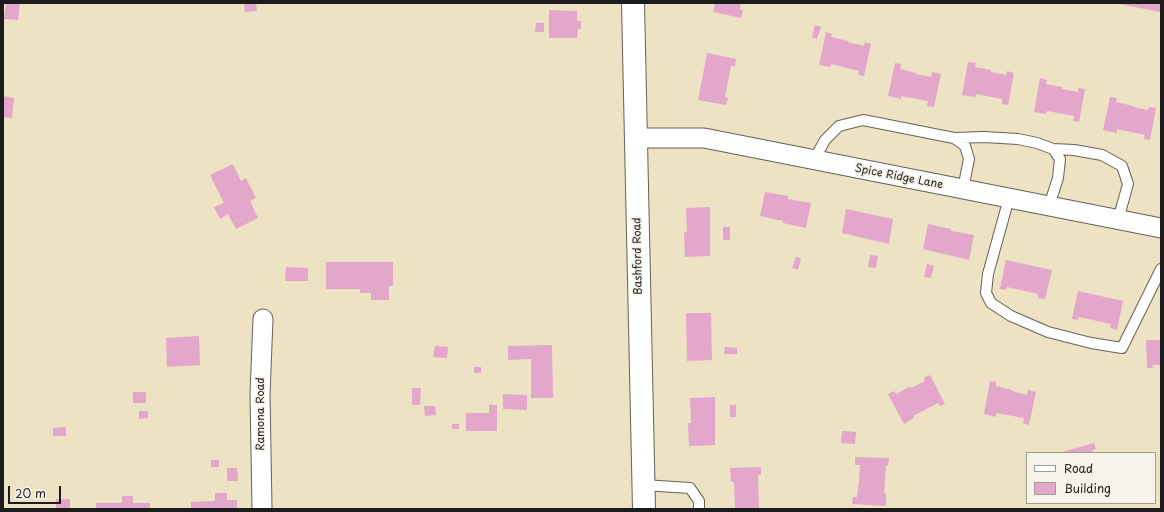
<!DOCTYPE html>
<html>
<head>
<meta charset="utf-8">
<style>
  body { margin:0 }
  #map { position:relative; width:1164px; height:512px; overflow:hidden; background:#ede2c3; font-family:"Playpen Sans",sans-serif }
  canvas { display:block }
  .frame { position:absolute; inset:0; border:4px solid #1c1c1c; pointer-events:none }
  .legend { position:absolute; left:1026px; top:452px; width:130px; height:52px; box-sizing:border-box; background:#f7f3e8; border:1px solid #9f9d96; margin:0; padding:5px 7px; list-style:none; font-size:12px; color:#1c1c1c }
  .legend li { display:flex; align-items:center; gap:8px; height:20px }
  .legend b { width:20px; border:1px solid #9f9d96 }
  .scale { position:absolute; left:8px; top:486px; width:53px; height:18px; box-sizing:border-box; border:2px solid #1c1c1c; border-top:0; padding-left:5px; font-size:12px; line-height:14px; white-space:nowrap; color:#1c1c1c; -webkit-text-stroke:3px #f7f3e8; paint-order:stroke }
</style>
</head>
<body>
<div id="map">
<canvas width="1164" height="512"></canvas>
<div class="frame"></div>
<ul class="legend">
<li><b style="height:5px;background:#fff"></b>Road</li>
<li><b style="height:11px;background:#e2a7ca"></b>Building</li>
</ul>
<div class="scale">20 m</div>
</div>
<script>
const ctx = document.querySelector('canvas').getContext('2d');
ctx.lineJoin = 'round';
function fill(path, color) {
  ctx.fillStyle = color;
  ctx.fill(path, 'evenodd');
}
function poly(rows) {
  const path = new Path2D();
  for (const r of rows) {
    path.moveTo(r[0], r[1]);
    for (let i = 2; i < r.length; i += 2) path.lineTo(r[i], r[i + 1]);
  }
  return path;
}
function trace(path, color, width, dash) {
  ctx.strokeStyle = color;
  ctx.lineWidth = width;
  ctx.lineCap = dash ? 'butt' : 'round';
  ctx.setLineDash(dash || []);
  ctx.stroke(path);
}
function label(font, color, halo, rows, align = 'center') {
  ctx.font = font + ' "Playpen Sans",sans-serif';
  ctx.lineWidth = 3.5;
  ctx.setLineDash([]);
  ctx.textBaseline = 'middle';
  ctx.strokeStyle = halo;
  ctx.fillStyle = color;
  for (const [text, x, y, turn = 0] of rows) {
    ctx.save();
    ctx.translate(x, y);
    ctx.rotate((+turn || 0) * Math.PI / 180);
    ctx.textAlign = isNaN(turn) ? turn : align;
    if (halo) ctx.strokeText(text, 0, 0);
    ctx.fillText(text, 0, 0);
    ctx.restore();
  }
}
const building = poly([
  [6,3,20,3,18,20,4,19],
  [244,3,256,3,257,11,245,12],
  [715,3,741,3,740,10,743,10,741,18,713,12],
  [1119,3,1161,3,1161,12,1119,4],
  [549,10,577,11,577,21,581,21,581,29,578,29,577,38,549,38],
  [536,23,544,23,544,32,535,32],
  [815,25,821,27,817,39,812,37],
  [826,32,832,34,831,37,848,41,848,42,864,46,865,42,871,44,864,76,858,75,859,71,831,64,830,67,819,65],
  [707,53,736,59,735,66,731,66,725,97,728,98,726,105,698,100],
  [968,62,976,63,975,67,991,70,991,72,1006,75,1007,71,1014,73,1008,105,1002,104,1002,99,976,94,975,97,962,95],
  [895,63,901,64,900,69,916,73,916,74,931,77,932,72,941,74,934,107,927,106,928,101,901,96,901,99,888,96],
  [1040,78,1047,80,1046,84,1062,87,1062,89,1078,92,1078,88,1085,89,1079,122,1073,121,1074,116,1047,111,1046,114,1034,112],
  [3,96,14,98,12,118,3,117],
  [1110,97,1117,98,1116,102,1133,106,1133,107,1148,110,1149,107,1156,108,1150,140,1144,139,1145,135,1117,129,1117,133,1103,130],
  [233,164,241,181,246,178,256,198,250,201,258,218,236,229,228,214,220,219,214,207,224,203,210,175],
  [765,192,788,196,788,199,811,203,806,228,783,223,783,221,760,216],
  [710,207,710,256,685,257,684,232,687,232,686,208],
  [846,209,893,219,889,244,842,233],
  [928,224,951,229,951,231,974,235,969,260,923,249],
  [723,227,730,227,730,240,723,240],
  [870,255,878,256,876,268,868,267],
  [796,257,801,258,798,270,792,268],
  [1006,260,1052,270,1045,299,1038,298,1038,294,1007,287,1006,290,1000,289],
  [326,262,393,262,393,286,389,286,389,300,371,300,371,293,360,293,360,289,326,289],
  [927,264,934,266,931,278,924,277],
  [286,267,308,268,308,281,285,281],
  [1078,291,1123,301,1117,330,1110,328,1111,324,1079,317,1078,320,1072,319],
  [686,313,711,313,712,360,687,361],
  [199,336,200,365,167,367,166,338],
  [1146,340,1161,340,1161,365,1152,365,1153,368,1147,368],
  [552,345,553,398,531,398,531,359,508,360,508,346],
  [435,346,448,347,447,358,433,357],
  [725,347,737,348,737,354,724,354],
  [474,367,481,367,481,373,474,373],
  [930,375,945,404,940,406,938,403,913,416,914,418,904,424,888,394,894,391,896,394,911,386,911,388,925,381,924,378],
  [990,381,996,382,996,386,1012,390,1012,391,1027,395,1028,390,1036,392,1029,425,1023,423,1024,418,996,413,996,417,984,414],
  [412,388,421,388,420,405,412,405],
  [133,392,146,392,146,403,133,403],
  [503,394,527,395,527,410,503,409],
  [715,397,715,445,689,446,688,423,691,423,690,398],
  [489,405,497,405,497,431,466,431,466,413,489,413],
  [730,405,736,405,736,417,730,417],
  [424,406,435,406,436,415,425,416],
  [139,411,148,411,148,418,139,419],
  [452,424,459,424,459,429,452,429],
  [66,427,66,436,53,436,53,428],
  [842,431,856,432,855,444,841,443],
  [1094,443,1096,449,1092,450,1093,453,1059,453],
  [855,457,889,458,888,466,886,465,884,493,886,493,886,506,852,504,853,497,857,497,859,480,860,465,855,465],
  [211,460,219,460,219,467,211,467],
  [761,467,761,475,758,475,759,509,735,509,734,482,731,482,730,468],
  [227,468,237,468,238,481,227,481],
  [215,493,227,493,227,500,237,500,237,509,191,509,191,502,215,501],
  [122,496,133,496,133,503,150,503,150,509,96,509,96,503,122,503],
  [56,499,70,499,70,509,56,509]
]);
const service = poly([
  [954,138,965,146,969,159,963,189],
  [1053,149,1074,150,1102,155,1122,166,1128,184,1118,220],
  [814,160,825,140,839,126,863,120,954,138,984,137,1018,139,1037,143,1053,149,1060,159,1058,178,1049,206],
  [1009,198,988,274,986,293,991,303,1011,316,1048,332,1091,343,1122,348,1161,269],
  [643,485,690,488,699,501,699,509]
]);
const minor = poly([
  [635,138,704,138,1161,228],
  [262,509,260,394,263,319]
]);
const tertiary = poly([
  [633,3,644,509]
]);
const streetNames = [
  ["Spice Ridge Lane",899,177,11],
  ["Bashford Road",638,256,-91],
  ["Ramona Road",261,414,-90]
];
fill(building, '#e2a7ca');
trace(service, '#656156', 12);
trace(minor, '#656156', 21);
trace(tertiary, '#656156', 24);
trace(service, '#fff', 10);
trace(minor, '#fff', 19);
trace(tertiary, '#fff', 22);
label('11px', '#1c1c1c', '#f7f3e8', streetNames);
</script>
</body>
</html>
